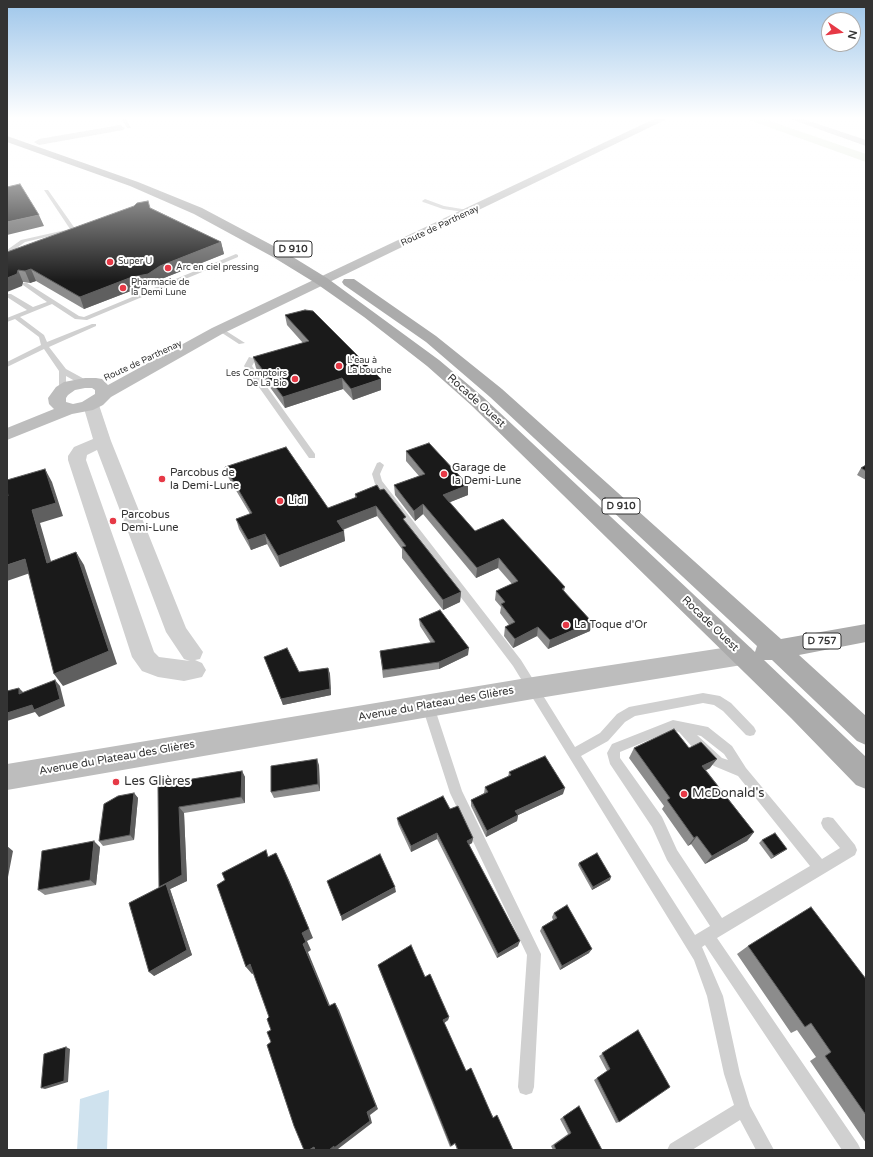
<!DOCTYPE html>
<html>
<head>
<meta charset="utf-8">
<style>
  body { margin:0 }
  #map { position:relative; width:873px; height:1157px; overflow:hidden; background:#fff; font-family:"Varela Round",sans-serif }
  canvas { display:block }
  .frame { position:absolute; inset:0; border:8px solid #333; pointer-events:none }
  .north { position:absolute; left:821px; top:12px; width:40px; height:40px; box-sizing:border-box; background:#fff; border:1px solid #adadad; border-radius:50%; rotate:103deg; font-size:11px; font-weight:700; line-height:16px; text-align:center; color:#333 }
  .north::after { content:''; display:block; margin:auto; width:14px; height:18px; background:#e63946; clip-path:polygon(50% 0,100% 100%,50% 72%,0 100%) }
</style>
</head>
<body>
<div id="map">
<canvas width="873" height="1157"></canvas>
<div class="frame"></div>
<div class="north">N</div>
</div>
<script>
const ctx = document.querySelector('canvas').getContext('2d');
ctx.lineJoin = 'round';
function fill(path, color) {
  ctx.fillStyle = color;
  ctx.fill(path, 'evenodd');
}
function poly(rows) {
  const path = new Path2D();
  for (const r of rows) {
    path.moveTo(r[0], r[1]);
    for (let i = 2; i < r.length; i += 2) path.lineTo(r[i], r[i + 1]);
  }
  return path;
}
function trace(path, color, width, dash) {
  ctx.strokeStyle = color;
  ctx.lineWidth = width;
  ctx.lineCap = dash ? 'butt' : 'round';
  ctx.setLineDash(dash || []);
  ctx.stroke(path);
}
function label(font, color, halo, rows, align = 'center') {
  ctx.font = font + ' "Varela Round",sans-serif';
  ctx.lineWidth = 4;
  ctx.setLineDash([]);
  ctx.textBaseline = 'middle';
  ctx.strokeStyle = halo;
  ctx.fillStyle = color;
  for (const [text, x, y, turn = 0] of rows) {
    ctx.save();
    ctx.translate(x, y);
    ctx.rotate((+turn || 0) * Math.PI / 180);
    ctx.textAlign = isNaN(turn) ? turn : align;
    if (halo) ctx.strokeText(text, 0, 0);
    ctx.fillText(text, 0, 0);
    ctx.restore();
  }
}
const green = poly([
  [746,119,764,119,866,154,866,162]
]);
const water = poly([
  [109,1090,107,1150,77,1150,80,1099]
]);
const lane = poly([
  [122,119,126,119,131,128,127,128,122,119],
  [44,190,48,190,76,230,25,242,7,255,7,250,21,240,70,229,44,190],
  [425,199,444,206,474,211,471,213,443,209,423,202,422,201,425,199],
  [236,254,238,255,238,257,87,320,75,319,52,304,20,317,44,335,47,342,92,324,96,324,96,326,49,347,66,369,88,381,88,385,82,385,66,376,66,391,65,393,59,393,59,371,44,349,7,367,7,362,41,345,39,337,15,319,7,322,7,318,27,310,7,297,7,294,11,294,33,307,47,302,23,285,23,283,27,283,79,316,84,317,236,254],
  [219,329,223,329,245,343,239,344,219,331,219,329],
  [249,357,256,359,252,366,315,454,315,458,309,458,244,366,249,357],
  [380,462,384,465,380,474,382,481,521,660,575,747,600,733,617,714,629,707,703,693,720,696,731,703,754,727,756,731,754,735,750,736,746,735,723,711,714,705,703,703,635,716,625,722,608,741,581,756,695,935,710,926,667,860,652,827,610,764,607,753,612,744,673,720,708,727,732,746,746,768,822,859,840,848,823,828,821,823,823,818,828,817,833,818,855,845,857,850,855,855,717,938,858,1144,861,1150,842,1150,705,945,702,947,723,996,740,1074,750,1106,774,1150,756,1150,740,1120,692,1150,667,1150,670,1144,734,1105,724,1074,707,996,694,960,513,666,375,484,372,474,377,463,380,462],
  [673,730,679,732,694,749,714,766,738,776,810,866,722,918,677,850,662,817,620,758,620,752,673,730],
  [697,735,701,736,724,754,728,760,722,758,697,735],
  [428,701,432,702,434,706,462,791,541,954,534,1087,532,1093,526,1095,520,1093,518,1087,527,955,450,793,422,706,424,702,428,701]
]);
const street = poly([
  [790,119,803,119,866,140,866,146,790,119],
  [120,125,125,128,123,130,39,145,34,142,39,139,120,125],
  [91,400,97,402,99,405,111,441,186,628,203,652,200,659,195,660,202,663,206,670,202,677,184,681,158,677,142,671,132,657,68,460,68,456,74,447,93,439,83,405,85,402,91,400],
  [97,450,166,632,184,659,190,661,159,657,154,652,86,460,87,455,97,450]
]);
const secondary = poly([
  [654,119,667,119,222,334,111,397,103,405,93,410,72,414,7,440,7,428,54,409,49,404,48,398,56,387,64,382,85,378,96,378,102,379,108,385,212,328,654,119],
  [85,388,92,388,95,390,95,394,82,402,73,404,66,402,66,398,68,395,75,390,85,388],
  [742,645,751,648,754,655,751,662,742,665,533,699,7,790,7,764,533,677,742,645]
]);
const primary = poly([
  [7,136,138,182,202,208,283,251,327,278,439,360,483,397,755,652,757,646,490,397,426,342,344,285,342,282,344,279,354,279,436,336,502,389,781,639,866,624,866,642,799,655,866,716,866,745,857,741,772,660,764,660,866,757,866,789,856,785,791,718,471,405,427,366,364,317,317,284,273,257,194,214,130,186,7,142,7,136]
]);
const wall = poly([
  [151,208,221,242,224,254,164,278,152,285,136,289,84,309,36,281,30,283,23,282,22,286,7,252],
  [285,315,381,379,381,390,353,400,343,389,285,408,256,368,253,357,303,343,287,325],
  [406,451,468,485,468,495,450,502,475,531,565,587,564,591,590,631,548,649,537,636,513,648,504,636,505,627,509,625,500,613,501,607,495,600,496,591,512,584,498,568,476,578,423,514,415,521,395,495,394,485,419,476,406,461],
  [866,465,866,480,857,475,861,468],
  [225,467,328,508,355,498,355,494,406,522,461,592,460,602,443,610,402,558,402,549,377,516,343,530,345,541,280,567,267,544,251,550,239,529,236,519,250,514,228,477],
  [419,619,468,655,439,669,383,678,380,651,431,643,420,626],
  [264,657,299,672,328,668,330,674,331,695,283,705],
  [634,748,689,748,710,768,706,770,754,832,747,841,705,864,691,844,688,846,662,809,664,806,629,758],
  [319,765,320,791,274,798,271,792],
  [242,771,245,777,245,803,184,813,187,881,170,889,192,955,154,976,159,888,186,780],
  [509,772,563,794,518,815,517,821,486,837,471,806,471,800,484,793,485,787,508,777],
  [134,793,138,798,134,840,103,846,99,841],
  [450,809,473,838,472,843,469,845,518,946,497,958,437,839,411,852,398,824,397,818],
  [762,840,784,851,771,859,759,843],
  [100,847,96,885,45,895,38,890],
  [579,863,610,880,592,890,578,865],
  [554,913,589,953,560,970,540,931,542,927,553,920,552,917],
  [748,946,866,979,866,1143,810,1061,816,1057,797,1030,791,1033,737,954],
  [378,965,425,977,449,1017,448,1020,444,1023,466,1071,513,1150,457,1150,455,1144,450,1147,379,969],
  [638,1030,619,1122,616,1123,594,1080,607,1071,599,1056],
  [579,1106,602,1150,553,1150,551,1146,568,1134,560,1119]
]);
const shadedWall = poly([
  [39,215,44,226,7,235,7,222],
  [221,242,224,254,164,278,152,285,136,289,84,309,80,297],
  [31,269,36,281,30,283,25,271],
  [18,270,23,282,22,286,7,292,7,278],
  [342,378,343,389,285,408,283,397],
  [381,379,381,390,353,400,351,389],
  [45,469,52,482,63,516,40,523,55,575,47,563,32,510],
  [468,485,468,495,443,505,443,495],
  [423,504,423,514,415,521,414,511],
  [376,506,377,516,339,531,337,521],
  [344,531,345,541,280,567,278,556],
  [265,534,267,544,251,550,248,540],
  [76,552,84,565,117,664,63,686,54,674],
  [499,558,498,568,476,578,477,568],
  [25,559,33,572,7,581,7,565],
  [461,592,460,602,443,610,443,600],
  [592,622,590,631,548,649,550,640],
  [538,627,537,636,513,648,515,639],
  [469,648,468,655,439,669,439,662],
  [328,668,330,674,331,695,283,705,281,699],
  [55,680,60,686,65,706,39,717,35,712,7,721,7,713],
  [19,688,25,694,19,694],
  [317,759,319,765,320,791,318,784],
  [717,759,710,768,697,775,702,766],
  [242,771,245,777,245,803,241,797],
  [565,788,563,794,514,817,515,811],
  [134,793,138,798,134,840,130,835],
  [179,807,184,813,187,881,170,889,192,955,154,976,149,972],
  [518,815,517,821,486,837,487,831],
  [754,832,747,841,705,864,712,856],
  [437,833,437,839,411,852,411,846],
  [697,836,691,844,688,846,694,838],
  [473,838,472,843,466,846,467,841],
  [94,841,100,847,96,885,90,880],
  [7,846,13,851,8,877,7,877],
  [787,849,784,851,771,859,774,856],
  [284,870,289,880,313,938,307,941,311,950,308,952,333,1013,329,1006,303,944,302,933],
  [611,877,610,880,592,890,593,887],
  [395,887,396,892,342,921,341,916],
  [520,941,518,946,497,958,498,954],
  [592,949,589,953,560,970,562,966],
  [250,964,257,972,252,974,246,967],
  [335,1003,339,1010,378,1109,370,1115,372,1123,338,1149,337,1149,335,1150,329,1150],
  [449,1017,448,1020,443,1024,443,1020],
  [66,1047,70,1049,68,1082,45,1089,41,1088],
  [314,1147,316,1150,309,1150]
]);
const building = poly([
  [20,184,39,215,7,222,7,187,20,184],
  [148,201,150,208,221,242,160,266,148,274,132,277,80,297,31,269,25,271,18,270,17,274,7,278,7,252,134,206,137,203,148,201],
  [305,310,313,311,381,379,351,389,342,378,283,397,253,357,309,341,285,315,305,310],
  [429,443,468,485,443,495,475,531,503,519,565,587,562,589,592,622,550,640,538,627,515,639,505,627,515,622,501,604,505,602,496,591,518,581,499,558,477,568,423,504,414,511,394,485,425,474,406,451,429,443],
  [286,447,328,508,357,497,355,494,377,485,380,490,384,489,406,517,403,519,461,592,443,600,402,547,406,546,376,506,337,521,344,531,278,556,265,534,248,540,236,519,252,513,225,467,286,447],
  [866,465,866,471,861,468,866,465],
  [45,469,56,503,32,510,47,563,76,552,109,651,54,674,25,559,7,565,7,496,8,496,7,490,7,480,45,469],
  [440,610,469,648,439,662,383,670,380,651,435,642,419,619,440,610],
  [287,648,299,672,328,668,330,689,281,699,264,657,287,648],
  [55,680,60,699,34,710,32,705,7,713,7,691,19,688,19,694,55,680],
  [674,729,689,748,701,742,717,759,702,766,754,832,712,856,697,836,694,838,667,800,670,798,634,748,674,729],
  [545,756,565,788,515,811,518,815,487,831,471,800,488,792,485,787,511,775,509,772,545,756],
  [317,759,318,784,271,792,271,766,317,759],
  [242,771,241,797,179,807,182,875,159,887,158,787,186,780,242,771],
  [134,793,130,835,99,841,104,804,118,796,134,793],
  [443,796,450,809,458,806,473,838,467,841,520,941,498,954,437,833,411,846,397,818,443,796],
  [775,833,787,849,774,856,762,840,775,833],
  [94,841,90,880,38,890,42,851,94,841],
  [266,850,268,857,276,853,284,870,309,929,302,933,306,942,303,944,329,1006,335,1003,376,1106,367,1112,370,1121,334,1148,334,1146,329,1150,315,1150,314,1147,309,1150,304,1150,294,1126,267,1045,271,1042,267,1032,271,1030,267,1019,269,1017,250,964,246,967,217,885,225,880,222,873,266,850],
  [597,853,611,877,593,887,579,863,597,853],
  [380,854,395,887,341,916,327,881,380,854],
  [166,884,187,950,149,972,129,903,166,884],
  [567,905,592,949,562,966,542,927,557,918,554,913,567,905],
  [811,907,866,979,866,1115,825,1056,831,1052,811,1023,805,1027,748,946,811,907],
  [411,945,425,977,430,974,441,999,449,1017,443,1020,466,1071,471,1068,493,1118,497,1115,513,1150,458,1150,455,1143,451,1146,378,965,411,945],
  [638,1030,670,1087,619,1122,597,1078,610,1069,602,1053,638,1030],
  [66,1047,64,1081,41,1088,44,1054,66,1047],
  [579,1106,602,1150,556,1150,554,1145,571,1133,563,1117,579,1106]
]);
const markers = [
  [110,262,4,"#e63946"],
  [168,268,4,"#e63946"],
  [123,288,4,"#e63946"],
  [339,366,4,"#e63946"],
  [295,379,4,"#e63946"],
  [444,474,4,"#e63946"],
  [162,479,4,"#e63946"],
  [280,501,4,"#e63946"],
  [113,521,4,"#e63946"],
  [566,625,4,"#e63946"],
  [116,782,4,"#e63946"],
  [684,794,4,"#e63946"]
];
const farStreetnames = [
  ["Route de Parthenay",440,226,-25],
  ["Route de Parthenay",143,361,-25]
];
const farPoinames = [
  ["Super U",118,262],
  ["Arc en ciel pressing",176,268],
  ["Pharmacie de",131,283],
  ["la Demi Lune",131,293],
  ["L'eau à",347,361],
  ["La bouche",347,371],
  ["Les Comptoirs",287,374,"right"],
  ["De La Bio",287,384,"right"]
];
const shields = [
  [293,249,38],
  [621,506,38],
  [822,641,38]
];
const shieldNames = [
  ["D 910",293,249],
  ["D 910",621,506],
  ["D 757",822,641]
];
const streetNames = [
  ["Rocade Ouest",476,401,42],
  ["Rocade Ouest",710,624,44],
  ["Avenue du Plateau des Glières",436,704,-10],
  ["Avenue du Plateau des Glières",117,758,-10]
];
const poiNames = [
  ["Garage de",452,468],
  ["la Demi-Lune",452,481],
  ["Parcobus de",170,473],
  ["la Demi-Lune",170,486],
  ["Lidl",288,501],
  ["Parcobus",121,515],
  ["Demi-Lune",121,528],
  ["La Toque d'Or",574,625]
];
const nearPoinames = [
  ["Les Glières",124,782],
  ["McDonald's",692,794]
];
fill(green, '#e6ecdf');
fill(water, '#cfe2ee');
fill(lane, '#d0d0d0');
fill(street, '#d0d0d0');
fill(secondary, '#bdbdbd');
fill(primary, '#ababab');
fill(wall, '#8c8c8c');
fill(shadedWall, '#5f5f5f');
fill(building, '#1a1a1a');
trace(building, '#5f5f5f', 1);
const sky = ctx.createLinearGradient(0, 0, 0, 281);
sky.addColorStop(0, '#9ec6ea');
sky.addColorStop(0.42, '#fff');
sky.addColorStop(1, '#ffffff00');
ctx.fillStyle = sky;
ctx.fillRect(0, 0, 873, 281);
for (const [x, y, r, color] of markers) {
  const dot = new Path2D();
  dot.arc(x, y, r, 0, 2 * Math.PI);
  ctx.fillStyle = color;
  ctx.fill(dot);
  trace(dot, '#fff', 1.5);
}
label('9px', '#333', '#fff', farStreetnames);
label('9px', '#333', '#fff', farPoinames, 'left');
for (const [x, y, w] of shields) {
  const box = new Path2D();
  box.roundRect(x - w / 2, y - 8, w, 16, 3);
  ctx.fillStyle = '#fff';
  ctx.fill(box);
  trace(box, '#333', 1);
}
label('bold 10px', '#333', null, shieldNames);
label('11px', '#333', '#fff', streetNames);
label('11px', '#333', '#fff', poiNames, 'left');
label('13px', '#333', '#fff', nearPoinames, 'left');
</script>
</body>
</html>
